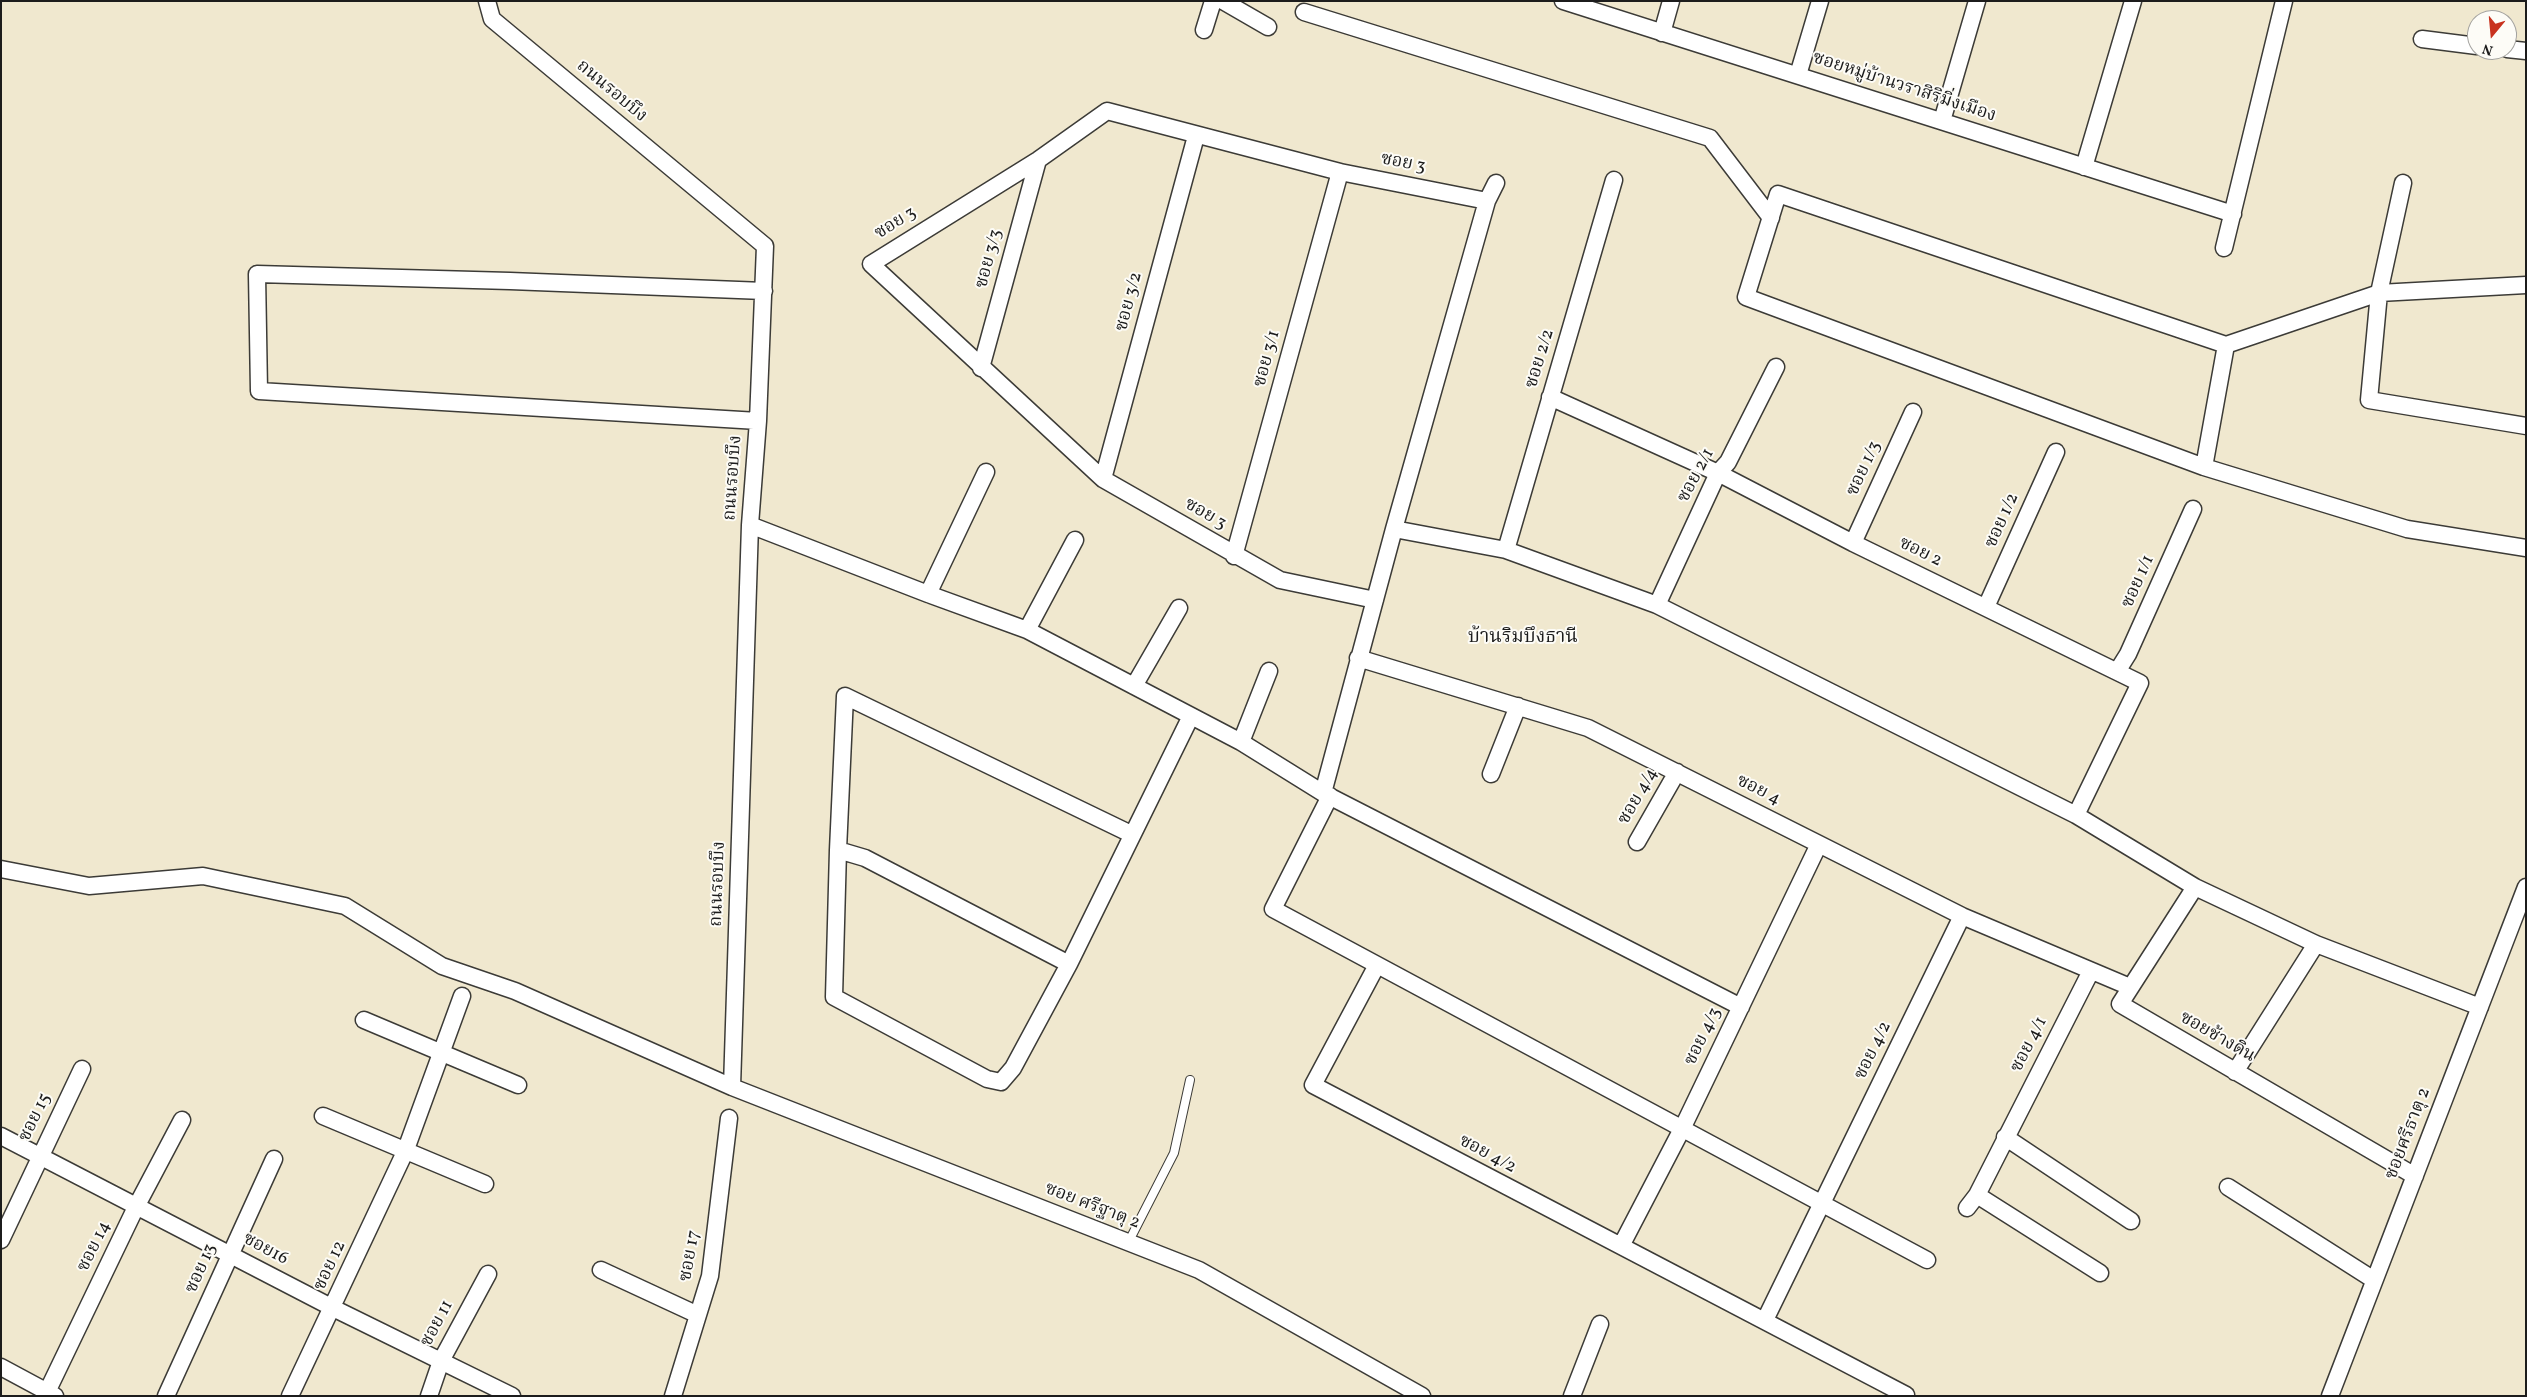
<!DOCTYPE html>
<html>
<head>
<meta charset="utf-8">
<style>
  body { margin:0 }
  #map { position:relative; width:2527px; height:1397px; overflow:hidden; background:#f0e8cf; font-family:Vollkorn,serif }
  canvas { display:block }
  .frame { position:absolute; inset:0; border:2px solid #1c1c1c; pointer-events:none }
  .north { position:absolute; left:2467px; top:10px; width:50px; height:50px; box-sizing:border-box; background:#fdfcf7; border:1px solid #a3a29f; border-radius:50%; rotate:197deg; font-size:14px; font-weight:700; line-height:20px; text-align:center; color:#1c1c1c }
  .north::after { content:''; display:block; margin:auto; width:18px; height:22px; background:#c8321e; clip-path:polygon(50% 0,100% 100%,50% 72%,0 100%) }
</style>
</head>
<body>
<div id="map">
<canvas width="2527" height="1397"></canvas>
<div class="frame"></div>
<div class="north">N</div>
</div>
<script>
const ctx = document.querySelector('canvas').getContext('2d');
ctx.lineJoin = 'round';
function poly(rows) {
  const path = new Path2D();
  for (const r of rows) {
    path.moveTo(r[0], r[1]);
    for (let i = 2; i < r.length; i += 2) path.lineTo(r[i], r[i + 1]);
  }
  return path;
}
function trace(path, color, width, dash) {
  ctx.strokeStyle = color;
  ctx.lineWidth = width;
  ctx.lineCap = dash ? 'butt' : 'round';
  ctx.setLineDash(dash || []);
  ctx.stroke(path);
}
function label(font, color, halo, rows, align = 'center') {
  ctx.font = font + ' Vollkorn,"Noto Serif Thai",serif';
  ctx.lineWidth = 4;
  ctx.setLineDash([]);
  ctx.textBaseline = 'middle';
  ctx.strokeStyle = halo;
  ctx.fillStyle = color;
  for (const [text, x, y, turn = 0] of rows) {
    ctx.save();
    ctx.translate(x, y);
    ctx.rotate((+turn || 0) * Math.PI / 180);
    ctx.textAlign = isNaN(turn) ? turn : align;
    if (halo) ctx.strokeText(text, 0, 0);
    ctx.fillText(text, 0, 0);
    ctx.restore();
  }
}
const service = poly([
  [1128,1243,1174,1153,1190,1080]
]);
const minor = poly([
  [487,1,492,19,765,246,758,421,750,525,732,1087],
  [1223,1,1268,27],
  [1563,1,2233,214],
  [1304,12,1710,138,1771,218],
  [1204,30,1213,1],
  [1662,33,1671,1],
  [2422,39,2477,46],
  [2507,49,2526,51],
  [1798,75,1820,1],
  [1942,121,1977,1],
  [2084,167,2133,1],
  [2403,183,2379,293,2369,400,2526,426],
  [2224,248,2284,1],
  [2526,285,2379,293,2226,345,1778,194,1746,297,2204,467,2407,529,2526,548],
  [981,368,1038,160],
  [1550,397,1718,473,1853,543,2140,683,2076,815],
  [758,421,259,391,257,274,510,281,764,291],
  [2204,467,2226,345],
  [1103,479,1196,136],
  [750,525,928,594,1027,630,1241,742,1323,793,1741,1007],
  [1394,529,1506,550,1657,605,2076,815,2195,887,2316,944,2480,1007],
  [1853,543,1913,412],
  [1506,550,1614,180],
  [1234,556,1340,172],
  [928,594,986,472],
  [1375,600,1280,580,1103,479,871,264,1038,160,1107,111,1340,172,1487,201],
  [1657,605,1718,473,1728,462,1776,367],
  [1986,607,2056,452],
  [1027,630,1075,540],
  [1358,658,1588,728,1962,916,2130,987],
  [2118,670,2128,654,2193,509],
  [1134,686,1179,608],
  [1241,742,1269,671],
  [1491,774,1518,706],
  [1323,793,1394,529,1487,201,1496,183],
  [1330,796,1273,909,1927,1260],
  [1131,834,845,696,838,850,834,997,987,1079,1001,1082,1013,1068,1069,964,1191,716],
  [1637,842,1677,772],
  [838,850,865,858,1069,964],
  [1,869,89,886,203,876,345,906,442,966,515,991,732,1087,1199,1270,1422,1396],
  [2195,887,2120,1004,2415,1176],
  [1377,965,1313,1085,1906,1395],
  [364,1020,518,1085],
  [2235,1072,2316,944],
  [323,1116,485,1184],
  [1,1136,333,1308,512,1396],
  [2005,1137,2131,1221],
  [2228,1187,2374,1280],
  [1977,1195,2100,1273],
  [1967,1208,1977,1195,2091,971],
  [1,1240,82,1069],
  [1621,1246,1682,1129,1819,844],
  [601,1270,698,1315],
  [1765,1320,1962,916],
  [1,1367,55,1396],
  [47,1392,136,1207,182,1120],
  [166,1396,274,1159],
  [290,1396,405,1152,462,996],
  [429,1396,441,1361,488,1274],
  [673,1396,710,1276,729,1118],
  [1572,1396,1600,1324],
  [2330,1396,2526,887]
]);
const streetNames = [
  ["ซอยหมู่บ้านวราสิริมิ่งเมือง",1904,88,18],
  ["ถนนรอบบึง",611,92,40],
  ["ซอย 3",1403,164,11],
  ["ซอย 3",896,224,-32],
  ["ซอย 3/3",990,259,-75],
  ["ซอย 3/2",1130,302,-75],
  ["ซอย 3/1",1268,359,-75],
  ["ซอย 2/2",1541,359,-73],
  ["ซอย 1/3",1865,469,-65],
  ["ซอย 2/1",1697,476,-62],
  ["ถนนรอบบึง",734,478,-86],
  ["ซอย 3",1205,515,30],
  ["ซอย 1/2",2003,521,-66],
  ["ซอย 2",1920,553,26],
  ["ซอย 1/1",2139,582,-66],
  ["ซอย 4",1758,791,27],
  ["ซอย 4/4",1639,797,-60],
  ["ถนนรอบบึง",719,884,-88],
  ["ซอย 4/3",1704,1037,-64],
  ["ซอยช้างดิน",2217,1038,30],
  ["ซอย 4/1",2030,1045,-63],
  ["ซอย 4/2",1874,1051,-64],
  ["ซอย 15",36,1118,-64],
  ["ซอยศรีธาตุ 2",2409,1134,-69],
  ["ซอย 4/2",1487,1155,28],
  ["ซอย ศรีฐาตุ 2",1092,1207,21],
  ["ซอย 14",95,1247,-64],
  ["ซอย16",265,1250,28],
  ["ซอย 17",691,1256,-80],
  ["ซอย 12",331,1266,-65],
  ["ซอย 13",202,1269,-66],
  ["ซอย 11",438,1324,-62]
];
const neighbourhoodNames = [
  ["บ้านริมบึงธานี",1523,639]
];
trace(service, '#3c3b37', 10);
trace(minor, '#3c3b37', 19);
trace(service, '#fff', 8);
trace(minor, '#fff', 16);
label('18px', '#1c1c1c', '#fdfcf7', streetNames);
label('19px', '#1c1c1c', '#fdfcf7', neighbourhoodNames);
</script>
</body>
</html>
